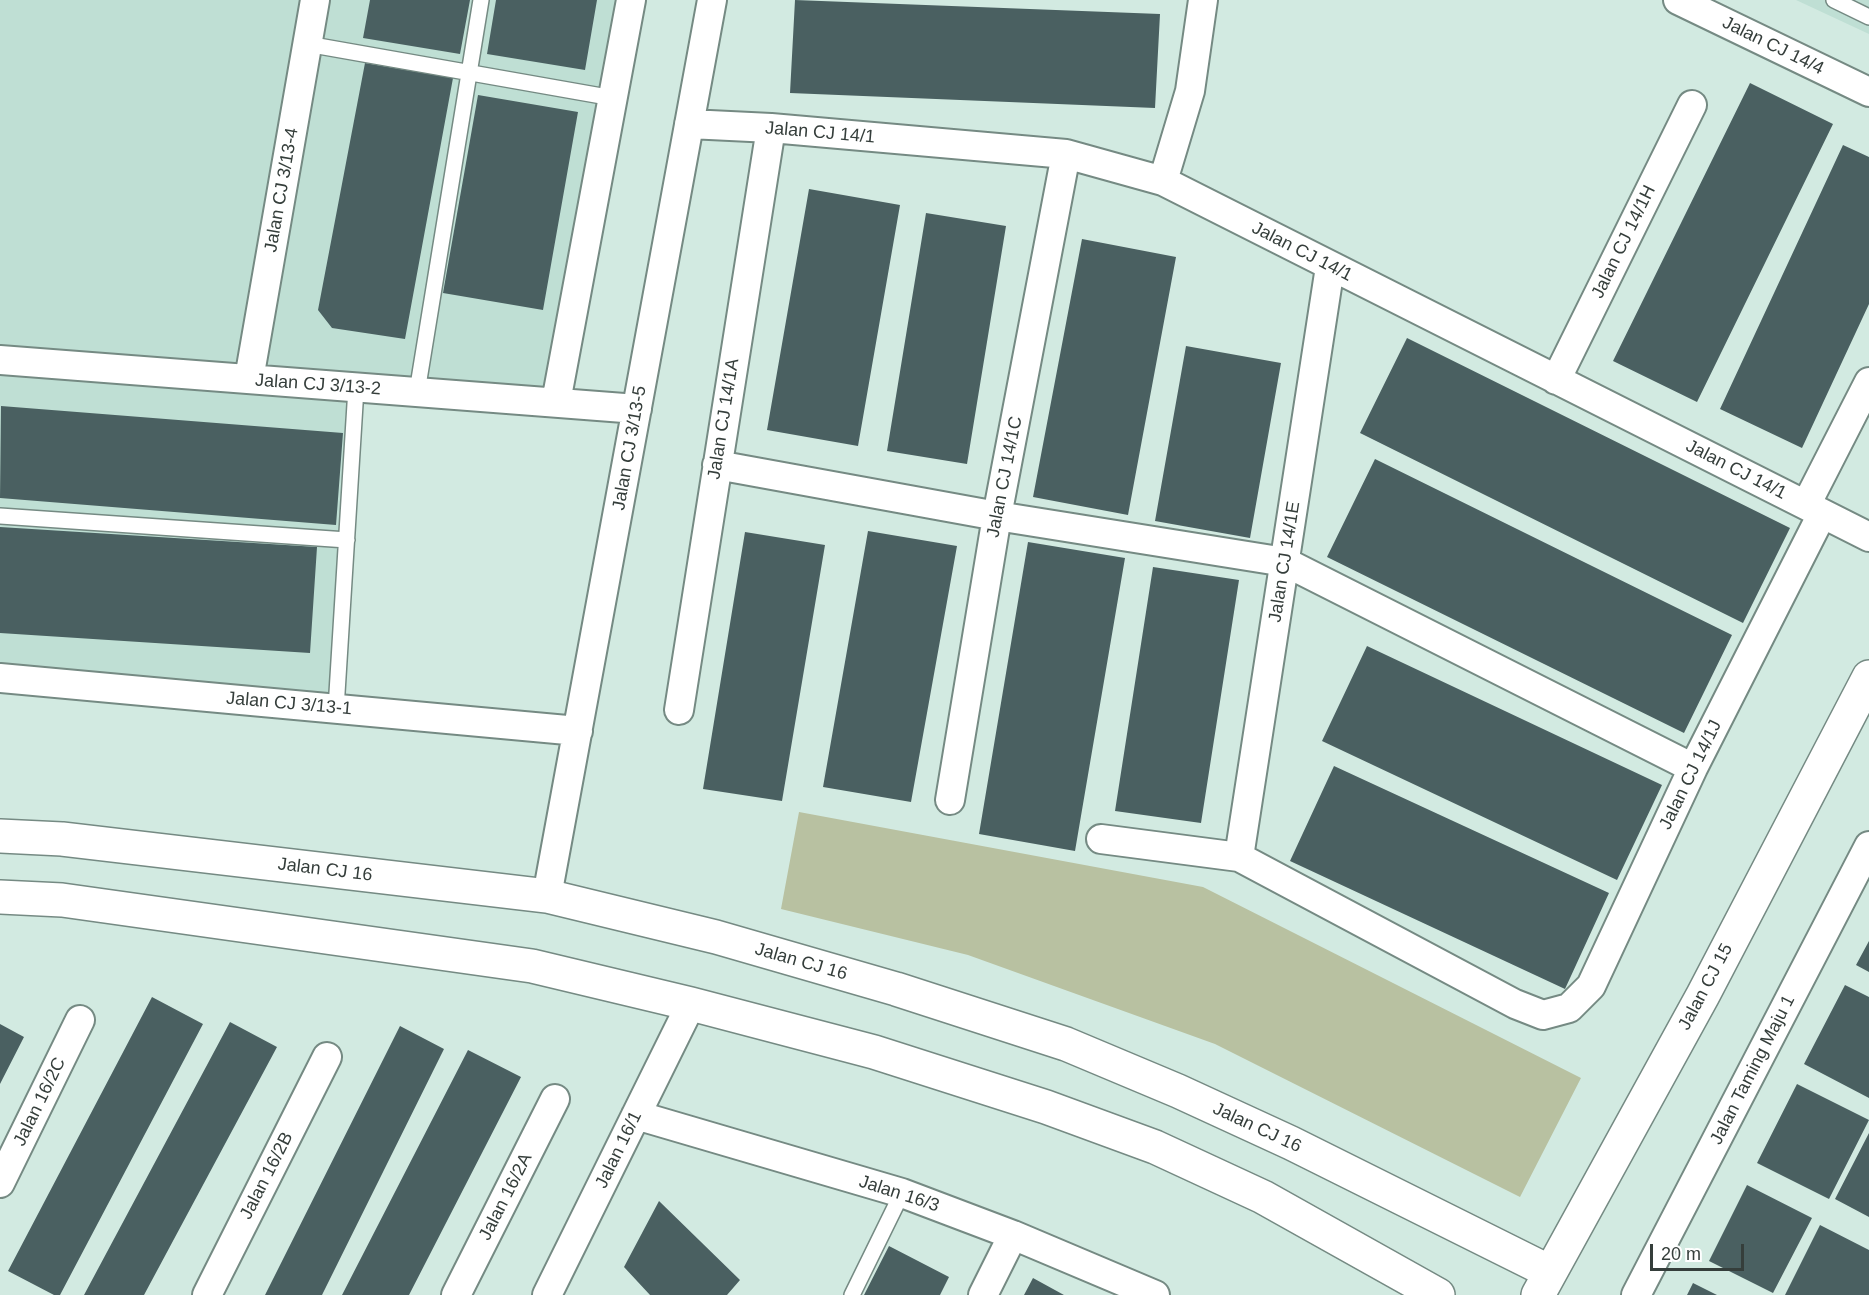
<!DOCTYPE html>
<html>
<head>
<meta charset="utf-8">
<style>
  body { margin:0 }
  #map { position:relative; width:1869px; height:1295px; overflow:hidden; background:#d2eae1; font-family:Helvetica,sans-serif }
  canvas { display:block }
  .scale { position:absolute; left:1650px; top:1244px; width:94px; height:27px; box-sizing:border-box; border:3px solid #353e3b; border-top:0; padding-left:8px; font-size:18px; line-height:21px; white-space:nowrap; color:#353e3b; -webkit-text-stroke:4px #fff; paint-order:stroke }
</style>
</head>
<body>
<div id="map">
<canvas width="1869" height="1295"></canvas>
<div class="scale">20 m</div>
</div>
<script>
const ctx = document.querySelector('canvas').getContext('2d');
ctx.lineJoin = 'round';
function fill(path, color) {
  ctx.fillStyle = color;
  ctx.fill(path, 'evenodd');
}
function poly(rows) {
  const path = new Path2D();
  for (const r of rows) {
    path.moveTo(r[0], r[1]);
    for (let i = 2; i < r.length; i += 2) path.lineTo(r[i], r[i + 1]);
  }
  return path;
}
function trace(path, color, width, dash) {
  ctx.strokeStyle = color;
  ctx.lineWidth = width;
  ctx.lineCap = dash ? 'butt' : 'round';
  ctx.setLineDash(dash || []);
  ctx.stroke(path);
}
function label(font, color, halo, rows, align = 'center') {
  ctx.font = font + ' Helvetica,sans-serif';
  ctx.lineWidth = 6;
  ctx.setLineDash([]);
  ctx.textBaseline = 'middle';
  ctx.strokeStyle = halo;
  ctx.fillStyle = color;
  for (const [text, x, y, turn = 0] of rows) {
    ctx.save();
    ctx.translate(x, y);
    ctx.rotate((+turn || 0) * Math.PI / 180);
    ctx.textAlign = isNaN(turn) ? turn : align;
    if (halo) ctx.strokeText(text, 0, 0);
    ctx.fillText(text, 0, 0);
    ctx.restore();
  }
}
const built = poly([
  [0,0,618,0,546,388,348,377,329,696,0,667],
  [1796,0,1869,0,1869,34]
]);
const green = poly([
  [799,812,1203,887,1581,1078,1520,1197,1215,1044,968,955,781,909]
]);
const building = poly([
  [370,0,470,0,460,54,363,38],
  [496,0,597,0,585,70,487,54],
  [795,0,1160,14,1155,108,790,93],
  [365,63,453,78,405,339,332,328,318,310],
  [1750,83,1833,124,1697,402,1613,361],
  [478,95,578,112,543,310,443,293],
  [1843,145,1869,157,1869,304,1802,448,1720,409],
  [809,189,900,205,858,446,767,430],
  [926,213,1006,226,967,464,887,451],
  [1082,239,1176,257,1128,515,1033,497],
  [1407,338,1790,528,1743,623,1360,433],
  [1186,346,1281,363,1250,538,1155,521],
  [1,406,343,433,336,525,0,498],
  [1375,459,1732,635,1684,733,1327,557],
  [0,527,317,547,310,653,0,633],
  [868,531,957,546,911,802,823,787],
  [745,532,825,545,782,801,703,789],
  [1028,542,1125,558,1075,851,979,834],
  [1153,567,1239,580,1201,823,1115,811],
  [1367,646,1662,785,1617,880,1322,741],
  [1334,766,1609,893,1565,989,1290,861],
  [1869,941,1869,972,1856,965],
  [1845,985,1869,997,1869,1098,1804,1064],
  [152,997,203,1024,60,1295,54,1295,8,1271],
  [230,1022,277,1047,144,1295,84,1295],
  [0,1024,24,1037,0,1084],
  [400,1026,444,1049,322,1295,265,1295],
  [468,1050,521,1077,409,1295,342,1295],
  [1797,1084,1869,1120,1829,1199,1757,1163],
  [1869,1133,1869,1217,1835,1199],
  [1747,1185,1812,1218,1773,1293,1709,1261],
  [659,1201,740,1280,727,1295,650,1295,624,1267],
  [1820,1225,1869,1250,1869,1295,1785,1295],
  [889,1246,949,1277,940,1295,864,1295],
  [1033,1278,1064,1295,1024,1295],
  [1693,1283,1717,1295,1687,1295]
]);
const service = poly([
  [1834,0,1869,17],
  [307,44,613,98],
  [417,392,481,0],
  [0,516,347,540],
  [336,709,356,388],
  [852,1295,902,1193]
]);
const minor = poly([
  [1678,0,1869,92],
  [689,124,771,128,1066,154,1163,181,1869,537],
  [1163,181,1190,91,1203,0],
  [0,360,637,409],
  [249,379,315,0],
  [1556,380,1692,105],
  [556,402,631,0],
  [717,465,997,516,1285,562,1693,768],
  [1806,505,1869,382],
  [0,678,578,731],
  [679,710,771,128],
  [950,800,997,516,1066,154],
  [1101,839,1239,857,1515,1004,1543,1015,1569,1008,1591,986,1693,768,1822,514],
  [1239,857,1330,267],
  [547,896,712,0],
  [636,1115,902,1193,1013,1235,1155,1295],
  [0,1183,80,1020],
  [207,1295,327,1057],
  [456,1295,555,1099],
  [547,1295,691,1004],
  [983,1295,1013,1235],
  [1636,1295,1869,846]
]);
const tertiary = poly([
  [0,836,62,839,547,896,716,937,896,989,1066,1044,1178,1091,1291,1143,1550,1272],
  [0,897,62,900,532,966,691,1004,874,1052,1046,1107,1155,1147,1263,1197,1438,1295],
  [1538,1295,1703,995,1869,677]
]);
const streetNames = [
  ["Jalan CJ 14/4",1773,46,26],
  ["Jalan CJ 14/1",820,133,5],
  ["Jalan CJ 3/13-4",282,190,-80],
  ["Jalan CJ 14/1H",1624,242,-64],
  ["Jalan CJ 14/1",1302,252,27],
  ["Jalan CJ 3/13-2",318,385,4],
  ["Jalan CJ 14/1A",724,419,-81],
  ["Jalan CJ 3/13-5",630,448,-80],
  ["Jalan CJ 14/1",1736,470,27],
  ["Jalan CJ 14/1C",1005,477,-79],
  ["Jalan CJ 14/1E",1285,562,-81],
  ["Jalan CJ 3/13-1",289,704,5],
  ["Jalan CJ 14/1J",1691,775,-64],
  ["Jalan CJ 16",325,870,7],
  ["Jalan CJ 16",801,962,16],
  ["Jalan CJ 15",1706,987,-62],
  ["Jalan Taming Maju 1",1753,1070,-63],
  ["Jalan 16/2C",40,1102,-64],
  ["Jalan CJ 16",1257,1128,25],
  ["Jalan 16/1",619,1150,-64],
  ["Jalan 16/2B",267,1176,-63],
  ["Jalan 16/3",899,1194,18],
  ["Jalan 16/2A",506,1197,-63]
];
fill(built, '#bfdfd4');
fill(green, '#b8c1a1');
fill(building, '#4a6061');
trace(service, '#758a83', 18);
trace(minor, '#758a83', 32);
trace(tertiary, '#758a83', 36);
trace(service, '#fff', 15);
trace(minor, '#fff', 28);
trace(tertiary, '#fff', 33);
label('18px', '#353e3b', '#fff', streetNames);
</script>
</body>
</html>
